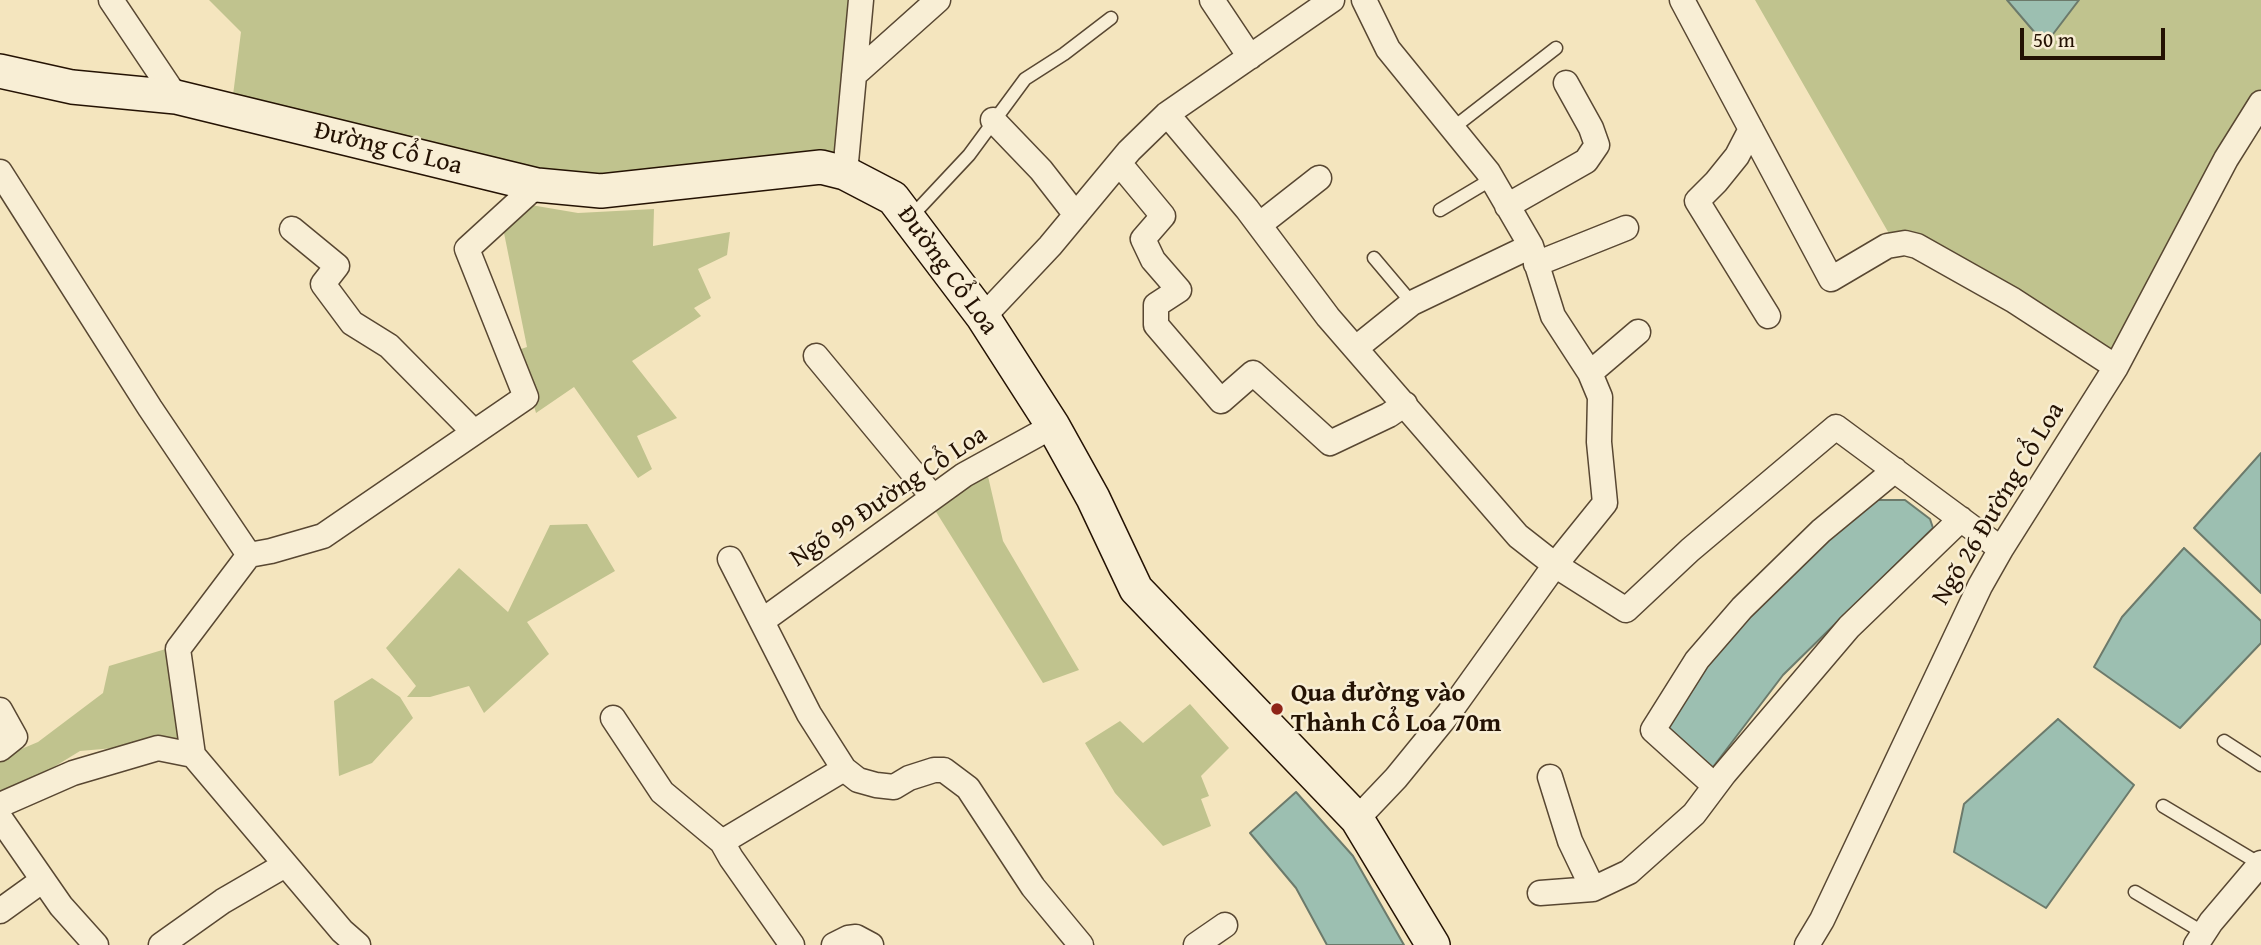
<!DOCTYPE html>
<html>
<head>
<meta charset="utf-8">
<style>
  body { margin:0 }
  #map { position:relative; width:2261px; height:945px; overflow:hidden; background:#f4e5be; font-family:"Gentium Book Plus",serif }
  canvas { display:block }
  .scale { position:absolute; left:2020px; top:28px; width:145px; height:32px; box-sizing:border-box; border:4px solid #241203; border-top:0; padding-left:9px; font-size:21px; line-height:24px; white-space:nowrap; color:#241203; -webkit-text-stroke:5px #f8eed5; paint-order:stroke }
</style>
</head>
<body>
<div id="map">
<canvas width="2261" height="945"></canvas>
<div class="scale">50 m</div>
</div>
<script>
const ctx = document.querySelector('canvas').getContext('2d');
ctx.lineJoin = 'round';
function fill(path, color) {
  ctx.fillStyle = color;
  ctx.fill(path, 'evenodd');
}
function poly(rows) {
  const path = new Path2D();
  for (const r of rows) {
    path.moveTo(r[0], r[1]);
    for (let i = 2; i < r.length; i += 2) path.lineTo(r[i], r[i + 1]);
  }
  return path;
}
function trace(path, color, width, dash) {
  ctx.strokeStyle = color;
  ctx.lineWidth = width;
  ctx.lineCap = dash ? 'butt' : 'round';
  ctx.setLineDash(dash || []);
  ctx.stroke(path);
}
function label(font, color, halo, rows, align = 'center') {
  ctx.font = font + ' "Gentium Book Plus",serif';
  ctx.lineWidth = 5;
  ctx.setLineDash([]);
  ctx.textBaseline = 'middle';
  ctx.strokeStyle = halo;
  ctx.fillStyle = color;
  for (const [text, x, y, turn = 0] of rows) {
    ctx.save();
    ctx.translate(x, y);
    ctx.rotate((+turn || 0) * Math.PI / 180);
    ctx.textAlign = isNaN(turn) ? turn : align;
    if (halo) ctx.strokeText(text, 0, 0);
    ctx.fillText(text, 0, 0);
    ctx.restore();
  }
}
const green = poly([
  [209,0,861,0,845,173,601,191,231,111,241,32],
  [1755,0,2261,0,2261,107,2116,367,1895,244],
  [525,204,578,213,654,209,653,246,730,232,727,255,698,269,711,298,694,308,701,316,632,361,677,418,637,436,652,469,638,478,574,387,536,413,518,350,527,347,504,233],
  [987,472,1003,541,1079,670,1043,683,933,507],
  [587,524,615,571,527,622,549,654,484,713,469,686,430,697,407,697,416,686,386,648,459,568,508,612,550,525],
  [169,648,182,742,80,751,0,800,0,758,38,742,103,693,109,666],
  [372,678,400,697,413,718,372,763,339,776,334,701],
  [1190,704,1229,748,1201,776,1209,796,1201,799,1211,826,1163,846,1115,793,1085,743,1120,721,1143,743]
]);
const water = poly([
  [2007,0,2079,0,2047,42,2042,41,2007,0],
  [2261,453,2261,593,2194,528,2261,453],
  [1871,500,1905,500,1930,519,1933,528,1783,675,1707,775,1661,730,1752,604,1871,500],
  [2184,548,2261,621,2261,643,2180,728,2094,667,2122,617,2184,548],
  [2058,719,2134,785,2046,908,1954,852,1964,804,2058,719],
  [1296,792,1353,856,1404,945,1327,945,1296,888,1250,833,1296,792]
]);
const lane = poly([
  [1453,128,1556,48],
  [1440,210,1492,179],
  [909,219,969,155,1025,79,1064,54,1111,18],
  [1374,258,1412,303],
  [2224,741,2261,765],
  [2163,806,2260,864],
  [2135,892,2204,933]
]);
const street = poly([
  [111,0,176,97],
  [1212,0,1250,57],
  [1682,0,1831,279,1887,246,1905,243,1917,246,2013,300,2116,367],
  [854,75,938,0],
  [1167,114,1247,209,1328,317,1518,536,1555,565,1626,610,1690,550,1836,427,2001,549],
  [993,120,1041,170,1076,215],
  [1751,129,1737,156,1716,182,1697,201,1768,316],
  [1119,163,1163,216,1143,239,1153,260,1179,290,1156,305,1156,325,1221,401,1253,373,1330,443,1389,415,1405,404],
  [0,172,150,408,249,555],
  [845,173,861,0],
  [1507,206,1586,161,1597,145,1591,128,1566,83],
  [1259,225,1319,178],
  [292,229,337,266,323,284,352,323,389,346,474,432],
  [1536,264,1626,228],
  [983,317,1050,246,1129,151,1167,114,1332,0],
  [1356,348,1412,303,1531,246],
  [816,356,933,497],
  [1590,373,1638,332],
  [730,559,809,714,844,769,858,780,876,785,894,787,909,778,934,770,944,770,968,788,1033,887,1081,945],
  [762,621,964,475,1053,426],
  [0,710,15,737,0,749],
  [613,718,662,792,722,842,731,858,792,945],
  [1550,777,1570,841,1593,889],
  [1715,786,1653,730,1697,660,1742,608,1821,531,1895,470],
  [0,805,73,773,158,748,193,755],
  [0,818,61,906,96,945],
  [1357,819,1396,778,1449,713,1555,565,1605,503,1599,442,1600,397,1590,373,1553,316,1531,246,1488,172,1388,49,1364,0],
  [722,842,844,769],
  [1540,893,1593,889,1629,872,1694,814,1724,774,1849,627,1961,519],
  [0,911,43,880],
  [161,945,223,901,285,865],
  [358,945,342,931,193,755,178,649,249,555,271,551,323,536,526,397,467,249,537,185],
  [834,945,848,938,856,937,871,945],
  [1196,945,1225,925],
  [1807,945,1822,920,1980,586,2001,549,2116,367,2226,159,2261,103],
  [2196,945,2211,922,2261,863]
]);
const secondary = poly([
  [0,71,72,87,176,97,537,185,601,191,821,167,845,173,893,198,983,317,1053,426,1093,498,1136,589,1357,819,1433,945]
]);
const markers = [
  [1277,709,7,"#8f2418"]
];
const streetNames = [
  ["Đường Cổ Loa",388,149,14],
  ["Đường Cổ Loa",947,271,54],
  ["Ngõ 99 Đường Cổ Loa",889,497,-34],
  ["Ngõ 26 Đường Cổ Loa",1999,504,-59]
];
const poiNames = [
  ["Qua đường vào",1291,694],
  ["Thành Cổ Loa 70m",1291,724]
];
fill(green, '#c0c38e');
fill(water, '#9cbfb1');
trace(water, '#6c7a6b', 2);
trace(lane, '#584732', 15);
trace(street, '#584732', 27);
trace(secondary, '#241203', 36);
trace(lane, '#f8eed5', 12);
trace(street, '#f8eed5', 24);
trace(secondary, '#f8eed5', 33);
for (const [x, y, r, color] of markers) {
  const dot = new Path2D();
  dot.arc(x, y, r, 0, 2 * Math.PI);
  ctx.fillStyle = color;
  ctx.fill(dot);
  trace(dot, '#f8eed5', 2.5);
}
label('26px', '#241203', '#f8eed5', streetNames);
label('bold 26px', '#241203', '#f8eed5', poiNames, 'left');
</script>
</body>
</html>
